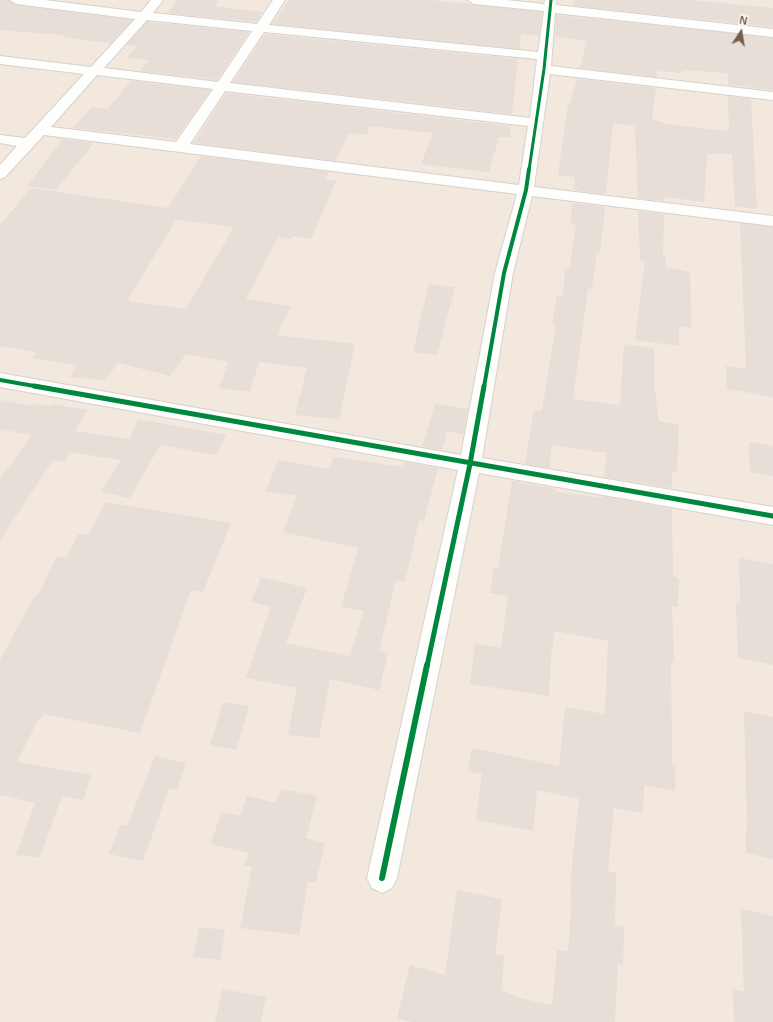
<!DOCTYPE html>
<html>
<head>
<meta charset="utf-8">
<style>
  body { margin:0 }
  #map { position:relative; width:773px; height:1022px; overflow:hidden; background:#f9f5f0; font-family:Arial,sans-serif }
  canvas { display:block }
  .north { position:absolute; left:721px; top:12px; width:40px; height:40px; -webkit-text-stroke:3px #fffaf3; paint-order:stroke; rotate:12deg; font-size:11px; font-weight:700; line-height:16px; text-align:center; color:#7a5c4d }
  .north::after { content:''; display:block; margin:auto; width:14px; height:18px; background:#7a5c4d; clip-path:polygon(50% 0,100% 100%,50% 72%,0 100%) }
</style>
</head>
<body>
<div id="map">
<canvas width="773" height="1022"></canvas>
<div class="north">N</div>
</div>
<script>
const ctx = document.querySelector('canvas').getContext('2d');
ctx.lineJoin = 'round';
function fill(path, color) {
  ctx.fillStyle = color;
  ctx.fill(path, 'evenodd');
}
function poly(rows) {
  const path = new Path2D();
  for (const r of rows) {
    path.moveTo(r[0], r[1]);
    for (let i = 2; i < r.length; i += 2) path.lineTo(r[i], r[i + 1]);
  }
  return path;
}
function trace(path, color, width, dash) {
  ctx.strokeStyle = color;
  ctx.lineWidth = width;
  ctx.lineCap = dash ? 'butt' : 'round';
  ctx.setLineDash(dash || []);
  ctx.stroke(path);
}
const residential = poly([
  [0,0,773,0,773,1022,0,1022]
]);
const building = poly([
  [0,0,9,0,16,5,132,20,111,43,62,37,65,35,0,30],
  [178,0,219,0,214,6,263,12,256,22,167,13],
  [289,0,431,0,542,12,539,35,521,34,519,49,272,24],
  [575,0,690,0,773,8,773,27,574,6],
  [556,15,773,38,773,90,728,85,728,73,682,70,682,73,657,71,657,77,580,68,587,41,555,36],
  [147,22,158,23,249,32,217,80,140,71,149,60,127,58,137,46,126,45],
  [265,34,518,59,512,114,233,82],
  [577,79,656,88,652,120,663,122,663,124,729,131,728,96,751,99,757,209,735,206,732,154,707,154,704,202,664,197,664,201,638,198,635,125,613,124,606,194,574,190,575,177,558,175,568,104,570,104],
  [131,81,210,90,176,139,73,128,92,107,108,109],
  [226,93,511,126,510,137,499,137,489,172,421,164,433,133,370,126,367,135,349,133,335,161,194,143],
  [63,139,94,143,56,190,27,186],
  [201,156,329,172,325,180,336,181,311,239,293,236,292,239,278,237,246,299,291,306,277,335,355,344,339,419,295,415,307,368,259,362,250,392,219,388,228,362,186,354,170,376,118,363,105,380,70,377,77,365,32,358,36,352,0,346,0,225,31,188,168,208],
  [176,220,234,227,186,309,127,301],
  [572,203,605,207,600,253,597,253,592,289,588,289,573,399,620,405,624,344,654,349,654,384,659,421,679,425,677,473,672,472,672,488,604,477,607,453,552,445,549,468,525,464,534,410,542,411,556,324,552,323,557,296,563,297,565,269,569,269,576,225,571,224],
  [638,211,664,214,663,255,665,255,666,267,690,272,691,328,679,326,679,346,635,340,645,261,640,260],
  [740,223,773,227,773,397,727,389,726,366,746,369],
  [429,284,455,287,437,355,413,352],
  [0,400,33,406,35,404,51,406,52,404,87,410,75,431,130,439,138,419,226,435,216,455,160,445,130,498,101,492,121,460,70,452,64,462,53,460,0,540,0,479,32,435,0,429],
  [435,404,468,409,463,434,447,431,442,450,422,447],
  [749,442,773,446,773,476,750,472],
  [333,457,403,467,404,462,438,468,424,521,419,520,405,582,396,580,379,651,388,653,379,690,330,679,319,738,288,735,297,688,246,678,271,607,251,602,261,577,307,588,286,643,350,656,364,611,341,607,358,548,283,532,297,496,266,491,278,460,329,469],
  [512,481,556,489,556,492,602,498,602,496,672,509,673,576,679,579,678,607,672,606,674,662,671,662,672,765,675,766,675,791,644,785,643,813,614,808,608,871,616,873,615,925,624,927,623,966,618,964,615,1022,411,1022,397,1018,410,965,445,975,457,890,502,899,495,954,504,956,502,990,519,998,552,1005,557,950,568,952,572,897,570,897,572,864,579,799,537,790,533,831,476,820,482,774,468,771,472,748,559,766,565,707,605,714,608,641,555,631,551,655,549,696,470,684,475,644,501,648,508,596,490,593,494,567,498,568],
  [106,502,231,523,203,592,191,590,140,733,44,714,41,719,39,718,17,762,92,775,83,800,62,796,40,857,16,855,35,803,1,795,0,797,0,660,35,595,38,595,57,556,66,558,78,534,88,535],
  [739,558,773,564,773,665,738,658,736,603,740,603],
  [223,702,249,706,236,750,210,745],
  [744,711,773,717,773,859,746,853,746,826,747,826],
  [155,756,186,763,177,790,169,788,143,861,109,854,121,824,127,826],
  [281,789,317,796,306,838,325,843,316,883,308,881,299,935,240,928,252,867,244,865,249,853,211,844,221,812,240,816,247,796,276,803],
  [741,909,773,916,773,1022,734,1022,733,989,744,992],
  [199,928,225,929,220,960,193,957],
  [223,989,266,997,261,1022,215,1022]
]);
const street = poly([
  [10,0,45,0,141,12,151,0,163,0,153,13,257,24,273,0,285,0,269,25,538,52,544,11,474,4,468,0,507,0,544,4,545,0,557,0,556,5,773,29,773,37,555,13,551,66,773,92,773,100,550,74,534,187,773,216,773,226,532,196,513,273,482,458,773,507,773,525,479,473,397,878,392,888,382,893,372,888,367,878,458,470,0,387,0,373,461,455,495,273,517,194,44,135,5,177,0,179,0,165,17,146,0,143,0,135,25,138,84,74,0,64,0,56,91,67,135,19,16,4,10,0],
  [147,20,252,31,218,82,104,68,147,20],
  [264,32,537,59,530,118,230,83,264,32],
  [97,75,213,89,176,142,51,127,97,75],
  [225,91,528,126,519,185,190,144,225,91]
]);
const cyclewayFar3 = poly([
  [529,170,544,69,551,0]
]);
const cyclewayFar2 = poly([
  [0,380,40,387],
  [484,387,504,273,526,190,529,169]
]);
const cyclewayFar1 = poly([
  [34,386,773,516],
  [427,666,470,464,484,386]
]);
const cycleway = poly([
  [382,878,427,665]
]);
fill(residential, '#f2e8de');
fill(building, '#e6ded7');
trace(street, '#d7d1cb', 2);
fill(street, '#fefefd');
trace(cyclewayFar3, '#00873e', 3);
trace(cyclewayFar2, '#00873e', 4);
trace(cyclewayFar1, '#00873e', 5);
trace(cycleway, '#00873e', 6);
</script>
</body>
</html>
